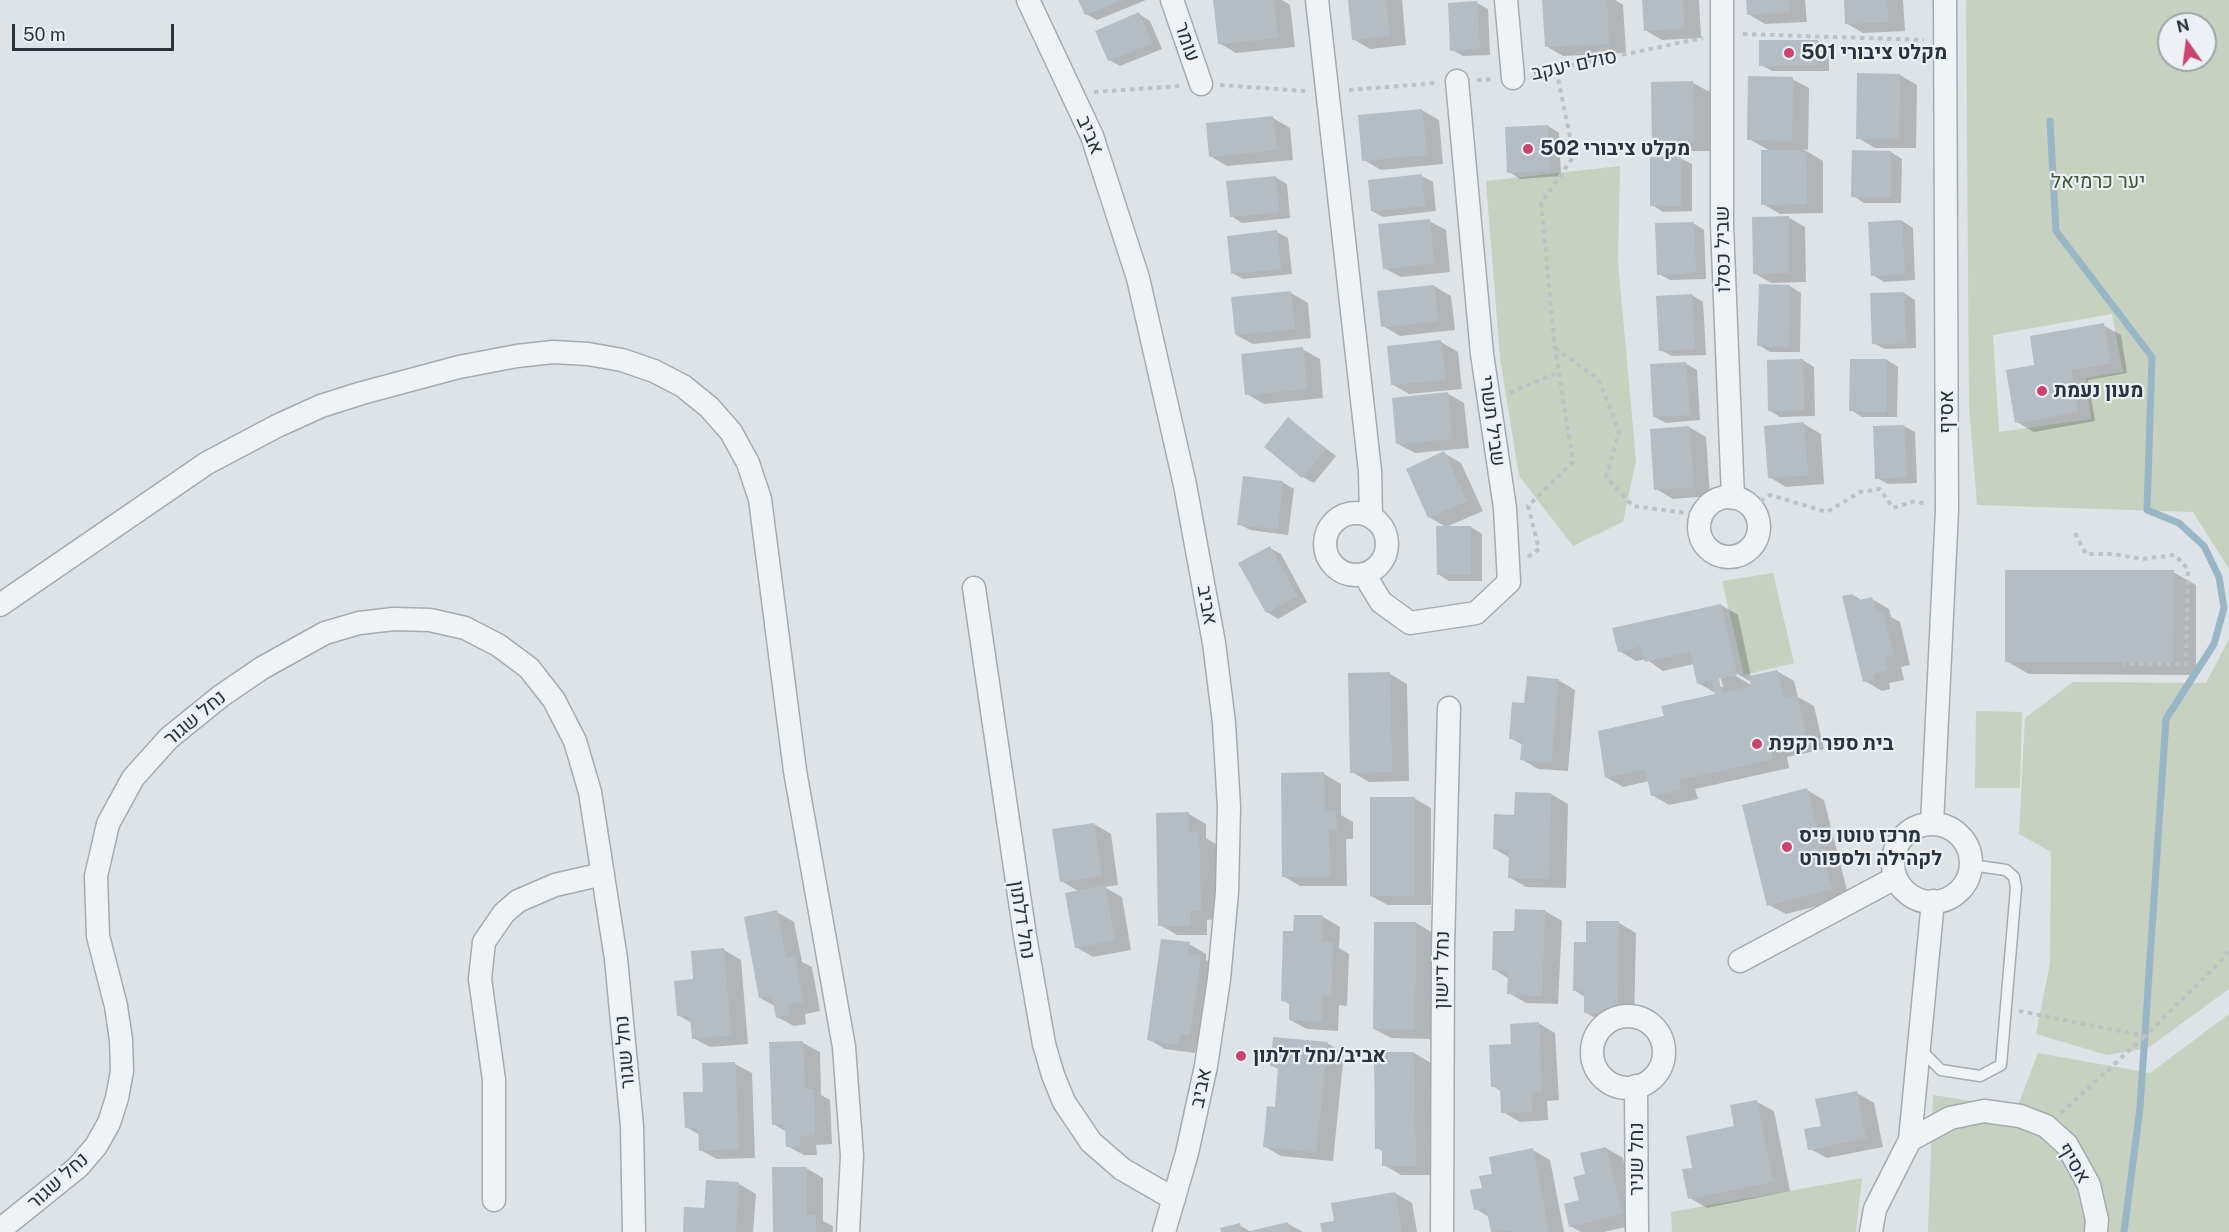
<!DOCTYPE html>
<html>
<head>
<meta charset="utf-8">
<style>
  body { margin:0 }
  #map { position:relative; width:2229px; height:1232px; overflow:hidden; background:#dee3e7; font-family:"Public Sans",sans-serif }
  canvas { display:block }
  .north { position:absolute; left:2157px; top:12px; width:60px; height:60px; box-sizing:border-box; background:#edf1f5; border:2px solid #9ea5ac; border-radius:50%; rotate:346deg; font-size:16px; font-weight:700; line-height:24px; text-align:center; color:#27333e }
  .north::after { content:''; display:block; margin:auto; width:21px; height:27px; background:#cb446d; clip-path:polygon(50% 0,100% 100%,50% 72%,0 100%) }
  .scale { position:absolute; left:12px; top:24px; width:162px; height:27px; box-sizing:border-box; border:3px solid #27333e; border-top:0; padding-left:8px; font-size:18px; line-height:21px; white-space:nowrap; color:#27333e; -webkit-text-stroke:4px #edf1f5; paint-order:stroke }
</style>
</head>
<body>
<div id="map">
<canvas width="2229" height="1232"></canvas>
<div class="north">N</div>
<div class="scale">50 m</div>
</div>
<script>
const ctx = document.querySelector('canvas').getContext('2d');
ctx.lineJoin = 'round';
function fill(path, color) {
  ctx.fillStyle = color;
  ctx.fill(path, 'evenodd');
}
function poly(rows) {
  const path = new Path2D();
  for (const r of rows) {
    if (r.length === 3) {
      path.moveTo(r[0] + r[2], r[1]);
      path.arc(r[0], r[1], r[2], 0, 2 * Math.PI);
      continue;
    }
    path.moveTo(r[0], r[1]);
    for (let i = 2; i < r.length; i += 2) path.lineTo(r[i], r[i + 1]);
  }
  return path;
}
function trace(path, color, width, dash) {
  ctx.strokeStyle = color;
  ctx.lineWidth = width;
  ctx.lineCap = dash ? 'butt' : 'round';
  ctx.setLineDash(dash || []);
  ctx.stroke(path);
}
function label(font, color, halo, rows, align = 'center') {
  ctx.font = font + ' "Public Sans",Heebo,sans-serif';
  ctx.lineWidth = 4.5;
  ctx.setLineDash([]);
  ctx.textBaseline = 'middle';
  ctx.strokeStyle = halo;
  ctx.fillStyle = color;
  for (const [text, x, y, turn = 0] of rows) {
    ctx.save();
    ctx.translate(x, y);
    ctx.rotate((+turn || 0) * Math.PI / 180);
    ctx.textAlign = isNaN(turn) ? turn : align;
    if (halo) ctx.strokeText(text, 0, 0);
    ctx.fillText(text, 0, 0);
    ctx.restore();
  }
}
const green = poly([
  [1966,0,2229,0,2229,569,2193,512,1977,505,1969,406],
  [2169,24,2205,24,2205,60,2169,60],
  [2112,314,2123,372,2086,378,2091,419,1999,432,1993,335],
  [1620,166,1618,262,1636,461,1623,522,1573,546,1519,476,1500,358,1486,181],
  [1773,573,1794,663,1744,675,1722,581],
  [2229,639,2229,989,2148,1048,2107,1055,2036,1034,2050,963,2051,852,2019,834,2025,718,2073,682,2206,683],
  [1976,711,2022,712,2020,788,1975,788],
  [2229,1014,2229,1232,1928,1232,1933,1095,2017,1108,2038,1053,2150,1073],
  [1862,1178,1856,1232,1672,1232,1671,1212]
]);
const shadow = poly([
  [1080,0,1146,0,1097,20,1086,14],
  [1224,0,1282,0,1290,5,1295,47,1236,53,1219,43],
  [1349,0,1402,0,1406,45,1370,49,1353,39],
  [1544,0,1615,0,1623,5,1626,53,1563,56,1546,46],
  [1644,0,1699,0,1701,38,1662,40,1645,30],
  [1747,0,1805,0,1807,22,1765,24,1748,14],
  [1845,0,1903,0,1905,31,1863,33,1846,23],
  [1477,3,1488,9,1490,55,1463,56,1452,50],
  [1139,14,1150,21,1162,49,1120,66,1109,60],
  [1761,41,1818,41,1829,48,1829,71,1772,71,1761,65],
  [1900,75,1917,85,1916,148,1875,148,1858,138],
  [1792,79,1809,88,1808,150,1803,149,1823,161,1823,213,1780,214,1763,204,1770,151,1749,139],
  [1693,83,1710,92,1710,151,1670,151,1653,142],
  [1422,110,1439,120,1443,164,1381,170,1364,160],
  [1273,118,1290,128,1293,160,1227,166,1210,156],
  [1548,126,1559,133,1561,176,1520,179,1509,172],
  [1854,152,1891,152,1902,159,1901,203,1864,203,1853,196],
  [1680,158,1692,164,1692,211,1663,212,1652,205],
  [1422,176,1433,182,1436,211,1383,217,1372,211],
  [1275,177,1287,184,1290,218,1242,223,1231,216],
  [1788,217,1805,227,1806,282,1771,283,1754,273],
  [1429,221,1446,230,1450,272,1401,277,1384,268],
  [1902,221,1913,228,1915,280,1884,282,1873,275],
  [1693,223,1704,230,1706,279,1670,280,1659,274],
  [1277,232,1288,238,1292,274,1243,279,1232,273],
  [1434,286,1451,296,1455,330,1400,336,1383,326],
  [1790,286,1801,293,1800,352,1770,352,1759,345],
  [1291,293,1308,303,1311,338,1253,344,1236,335],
  [1904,293,1915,300,1916,348,1885,349,1873,343],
  [1692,295,1703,302,1706,355,1672,356,1660,350],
  [2103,325,2121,335,2127,373,2088,380,2095,421,2034,432,2017,422,2036,366],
  [1441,342,1458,352,1462,389,1409,394,1392,384],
  [1302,349,1320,359,1323,398,1264,404,1247,394],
  [1803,360,1814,367,1815,416,1780,417,1769,410],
  [1887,360,1898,367,1897,417,1862,417,1851,410],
  [1685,363,1697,370,1700,420,1666,423,1655,417],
  [1447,393,1464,403,1469,448,1415,453,1398,444],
  [1288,419,1336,456,1314,483,1303,477],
  [1804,424,1821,434,1824,484,1786,487,1769,477],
  [1904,426,1915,432,1917,483,1888,484,1877,478],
  [1689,427,1706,437,1710,496,1673,499,1656,489],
  [1444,453,1461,463,1483,511,1446,527,1429,517],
  [1282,482,1294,489,1288,535,1250,530,1239,524],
  [1471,527,1482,534,1482,581,1449,581,1438,574],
  [1270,548,1281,554,1307,602,1278,619,1267,612],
  [2173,572,2196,585,2196,675,2029,674,2006,661],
  [1853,595,1863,601,1872,599,1889,609,1891,617,1900,622,1910,665,1901,667,1904,680,1889,683,1890,689,1882,691,1865,681],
  [1721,605,1738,615,1751,677,1777,671,1794,681,1798,697,1814,706,1824,749,1787,757,1789,768,1695,789,1698,799,1669,805,1652,795,1649,781,1623,787,1606,777,1665,717,1719,695,1698,683,1694,664,1663,671,1646,659,1636,661,1619,651],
  [1731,670,1751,682,1751,685,1729,672],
  [1719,671,1723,687,1720,687,1716,672],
  [1390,674,1407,684,1409,781,1369,782,1352,772],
  [1558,680,1575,690,1568,771,1538,769,1521,759,1523,745,1510,738,1525,705],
  [1324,774,1341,784,1341,815,1353,822,1353,839,1346,839,1347,886,1300,886,1283,876],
  [1807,790,1824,800,1849,898,1786,914,1769,905],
  [1551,794,1568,804,1566,888,1526,887,1509,877,1510,858,1495,849,1515,816],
  [1414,798,1431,808,1431,905,1388,905,1371,896],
  [1189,814,1206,824,1206,838,1216,844,1217,919,1207,920,1207,935,1177,935,1160,925],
  [1094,824,1111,834,1118,885,1104,887,1122,897,1131,950,1093,957,1076,947,1080,892,1061,881],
  [1545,911,1562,921,1558,1004,1526,1003,1509,993,1509,979,1493,969,1515,933],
  [777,912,794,922,802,962,812,967,820,1011,805,1014,806,1024,794,1026,777,1017,775,1006,760,998],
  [1323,917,1340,927,1339,948,1349,954,1347,1006,1339,1005,1338,1031,1307,1029,1290,1020,1291,1005,1282,1000,1295,933],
  [1416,923,1433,933,1431,1039,1391,1038,1374,1029],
  [1619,923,1636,933,1634,1023,1602,1022,1585,1012,1585,997,1574,990,1587,944],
  [1189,944,1206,954,1206,960,1218,967,1207,1044,1197,1043,1195,1053,1165,1049,1148,1039],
  [724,950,741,960,748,1044,710,1047,693,1038,692,1023,678,1015,695,981],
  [1538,1023,1555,1033,1559,1100,1547,1101,1548,1120,1520,1122,1503,1112,1502,1092,1493,1086,1512,1045],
  [803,1043,820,1052,821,1095,830,1100,832,1144,816,1145,817,1155,804,1155,787,1146,787,1132,773,1124],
  [1327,1043,1344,1053,1333,1161,1281,1156,1264,1146,1276,1109,1280,1070,1271,1065],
  [1414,1053,1431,1063,1432,1175,1401,1175,1384,1165,1384,1152,1377,1148,1386,1063],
  [735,1064,752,1073,755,1158,717,1159,700,1150,700,1135,686,1127,705,1093],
  [1857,1093,1874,1103,1883,1147,1827,1158,1810,1149,1822,1128],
  [1757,1102,1774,1111,1790,1191,1707,1208,1690,1198,1694,1169,1736,1127],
  [1606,1148,1623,1158,1638,1224,1604,1232,1581,1232,1570,1226,1581,1201,1587,1175],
  [1533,1150,1550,1160,1564,1232,1492,1232,1489,1217,1476,1209,1484,1189,1494,1175],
  [806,1168,823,1178,823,1221,833,1226,833,1232,774,1232],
  [739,1184,756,1194,753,1232,684,1232,705,1210],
  [1395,1193,1412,1203,1417,1232,1323,1232,1336,1222],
  [1288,1224,1303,1232,1252,1232],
  [1239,1225,1251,1232,1223,1232]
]);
const stream = poly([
  [2050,121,2056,231,2152,357,2147,510,2179,523,2204,546,2219,577,2224,608,2214,644,2166,719,2140,1108,2124,1232]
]);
const building = poly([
  [1078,0,1121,0,1085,15],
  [1213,0,1274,0,1278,38,1218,44],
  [1348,0,1386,0,1390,36,1352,40],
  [1542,0,1607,0,1609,44,1545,47],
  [1642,0,1683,0,1684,29,1644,31],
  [1746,0,1789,0,1790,12,1747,15],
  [1844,0,1887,0,1888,22,1845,24],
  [1477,1,1480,49,1450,51,1448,3],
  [1139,12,1152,43,1108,61,1095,31],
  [1759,40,1818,40,1818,65,1759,66],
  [1857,73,1900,74,1899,139,1856,139],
  [1748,76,1793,77,1792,141,1747,140],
  [1693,81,1694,142,1652,143,1651,82],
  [1422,109,1427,155,1362,161,1358,115],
  [1273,116,1277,150,1209,157,1206,123],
  [1548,125,1550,171,1507,173,1505,127],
  [1761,150,1806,150,1807,204,1761,205],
  [1852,150,1891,151,1891,198,1851,197],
  [1681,156,1681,206,1650,206,1650,157],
  [1422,174,1425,206,1371,211,1368,180],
  [1276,176,1279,212,1230,217,1226,181],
  [1789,216,1789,273,1753,274,1752,217],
  [1430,219,1434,263,1383,269,1378,224],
  [1902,220,1905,274,1871,276,1868,222],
  [1694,222,1696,273,1657,275,1655,223],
  [1277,230,1281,269,1231,274,1227,236],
  [1759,284,1790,285,1789,347,1757,346],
  [1434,285,1438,321,1381,327,1377,291],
  [1291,291,1295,329,1235,335,1231,297],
  [1904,292,1906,343,1872,344,1870,293],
  [1692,294,1695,349,1659,351,1656,296],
  [2104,323,2111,363,2071,370,2078,412,2015,423,2006,370,2034,365,2030,336],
  [1441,340,1446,380,1391,385,1387,346],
  [1303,347,1307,389,1245,395,1241,354],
  [1803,359,1804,410,1768,411,1767,360],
  [1850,359,1887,359,1887,412,1849,411],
  [1686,362,1690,415,1653,417,1650,364],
  [1448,392,1452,439,1396,444,1392,398],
  [1288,417,1326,449,1302,478,1264,447],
  [1804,422,1808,475,1768,478,1764,426],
  [1904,425,1907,477,1875,479,1873,426],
  [1689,426,1694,487,1654,490,1650,429],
  [1444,451,1467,501,1428,518,1406,469],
  [1243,476,1283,481,1278,529,1237,525],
  [1436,526,1471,526,1471,575,1437,575],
  [1270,546,1297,596,1266,613,1238,563],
  [2005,570,2174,570,2173,662,2005,662],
  [1853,594,1855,601,1872,597,1876,613,1883,611,1894,655,1885,658,1888,670,1873,674,1874,680,1863,682,1842,596],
  [1721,604,1737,675,1719,679,1722,693,1751,686,1749,676,1777,670,1784,698,1797,695,1807,740,1771,748,1773,759,1679,780,1681,790,1651,796,1645,769,1605,778,1598,731,1664,716,1661,706,1715,694,1712,680,1697,684,1690,652,1645,662,1641,646,1618,652,1612,628],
  [1390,672,1392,772,1350,773,1348,673],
  [1527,676,1559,679,1551,763,1520,760,1522,740,1509,739,1512,702,1524,703],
  [1324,772,1325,811,1336,811,1337,830,1329,830,1330,877,1282,877,1281,773],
  [1807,788,1832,889,1767,906,1742,805],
  [1515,792,1551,793,1549,879,1508,878,1509,850,1493,849,1494,814,1514,815],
  [1370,797,1415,797,1415,896,1370,896],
  [1189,812,1189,833,1199,832,1201,910,1190,911,1191,926,1158,926,1156,813],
  [1094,823,1102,876,1060,882,1052,829],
  [1105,885,1115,940,1075,948,1065,893],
  [1515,909,1545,910,1542,996,1507,994,1508,971,1492,970,1493,931,1514,931],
  [777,910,786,958,795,956,803,1002,788,1004,790,1015,776,1018,772,996,759,998,744,917],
  [1294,915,1323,915,1322,942,1333,943,1331,997,1322,996,1322,1022,1289,1020,1289,1002,1281,1001,1283,931,1293,931],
  [1586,921,1619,921,1617,1014,1584,1013,1584,991,1573,991,1574,942,1586,942],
  [1374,922,1416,922,1415,1030,1373,1029],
  [1161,939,1190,942,1188,954,1201,956,1190,1035,1180,1034,1178,1045,1147,1040],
  [724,948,731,1035,692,1039,690,1015,677,1016,674,981,693,979,691,951],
  [1539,1022,1542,1091,1531,1092,1532,1111,1501,1113,1500,1087,1491,1087,1489,1045,1511,1044,1510,1024],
  [1273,1037,1328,1042,1316,1152,1263,1147,1267,1106,1275,1107,1278,1067,1270,1066],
  [803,1041,805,1089,814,1089,815,1135,800,1136,800,1146,786,1147,785,1125,772,1125,769,1042],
  [1384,1052,1414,1052,1416,1166,1382,1166,1382,1149,1375,1149,1374,1061,1384,1061],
  [735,1062,739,1149,699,1151,698,1127,685,1128,683,1092,703,1092,702,1063],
  [1857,1091,1866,1138,1808,1150,1804,1129,1821,1126,1815,1099],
  [1757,1100,1773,1182,1688,1199,1682,1169,1692,1168,1686,1136,1734,1126,1730,1105],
  [1606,1147,1622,1214,1569,1227,1564,1204,1579,1200,1573,1177,1585,1174,1580,1153],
  [1533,1148,1549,1232,1512,1232,1512,1230,1491,1232,1486,1208,1474,1210,1470,1190,1482,1188,1479,1176,1492,1174,1489,1157],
  [772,1167,807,1167,807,1215,816,1215,816,1232,773,1232],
  [706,1180,739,1182,736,1232,683,1232,684,1207,704,1208],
  [1395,1192,1402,1232,1322,1232,1320,1223,1334,1221,1331,1203],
  [1288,1222,1291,1232,1250,1232,1250,1231],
  [1240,1223,1242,1232,1221,1232,1220,1228]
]);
const path = poly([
  [1743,34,1924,40],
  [1534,73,1703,38],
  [1477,80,1494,79],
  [1220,85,1305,91],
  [1349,90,1437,83],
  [1094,92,1180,86],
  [1555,348,1598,379,1609,405,1619,432,1606,477,1633,506,1701,515],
  [1510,393,1559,372],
  [1753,506,1770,495,1827,512,1860,492,1880,489,1893,508,1915,501,1926,504],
  [2075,533,2086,554,2113,554,2142,559,2175,555,2188,569,2186,664,2124,664],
  [1528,557,1539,549,1528,506,1573,462,1555,348,1541,203,1574,156,1556,69],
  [2019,1011,2145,1036,2225,957,2229,948],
  [2061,1113,2144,1037]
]);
const service = poly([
  [1920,1049,1941,1070,1980,1076,2001,1065,2016,888,2014,877,2006,870,1971,865]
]);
const minor = poly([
  [1028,0,1092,136,1138,278,1185,485,1214,643,1224,723,1229,807,1227,892,1219,979,1206,1066,1187,1153,1164,1232],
  [1172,0,1201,84],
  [1317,0,1370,471,1371,516],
  [1506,0,1513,78],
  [1722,0,1722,225,1733,498],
  [1729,527,30],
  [1356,544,31],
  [1364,574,1381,602,1410,623,1476,613,1509,582,1505,508,1482,354,1457,81],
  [974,588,1025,936,1044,1044,1053,1075,1064,1102,1091,1142,1122,1169,1174,1199],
  [0,605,207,463,277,426,321,406,362,393,459,367,517,356,553,352,588,354,622,360,654,371,683,386,709,407,731,432,748,463,760,499,795,771,844,1047,852,1156,848,1232],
  [1932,863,39],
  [1932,824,1947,510,1945,0],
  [1740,961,1895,878],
  [1628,1052,36],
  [1636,1086,1637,1232],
  [1910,1140,1933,901],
  [494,1200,494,1080,480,979,484,942,504,913,518,901,555,885,603,874],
  [1,1229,78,1167,96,1146,109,1123,117,1098,122,1071,121,1040,116,1006,98,936,96,876,108,824,133,778,169,738,221,696,262,668,325,633,359,623,394,619,430,620,465,628,498,645,529,668,554,700,575,741,590,792,616,959,632,1126,634,1232],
  [1442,1232,1443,948,1449,708],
  [1871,1232,1875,1209,1910,1140,1950,1118,1984,1111,2020,1116,2046,1126,2067,1145,2089,1185,2097,1220,2096,1232]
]);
const markers = [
  [1789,53,6,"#cb446d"],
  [1528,149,6,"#cb446d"],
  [2042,391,6,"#cb446d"],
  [1757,744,6,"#cb446d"],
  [1787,847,6,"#cb446d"],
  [1241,1056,6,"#cb446d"]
];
const streetNames = [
  ["עומר",1187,42,71],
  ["סולם יעקב",1574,65,-12],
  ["אביב",1090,135,67],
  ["שביל כסלו",1723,249,-91],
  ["אסיף",1947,412,-90],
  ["שביל תשרי",1492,421,82],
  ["אביב",1207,605,80],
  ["נחל שגור",195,718,-40],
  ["נחל דלתון",1022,920,81],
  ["נחל דישון",1442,970,-89],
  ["נחל שגור",625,1052,-95],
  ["אביב",1201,1088,-78],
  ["נחל שניר",1637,1159,-90],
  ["אסיף",2074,1163,59],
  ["נחל שגור",58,1181,-42]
];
const poiNames = [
  ["מקלט ציבורי 501",1801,53],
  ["מקלט ציבורי 502",1540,149],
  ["מעון נעמת",2054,391],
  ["בית ספר רקפת",1769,744],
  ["מרכז טוטו פיס",1799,836],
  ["לקהילה ולספורט",1799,859],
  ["אביב/נחל דלתון",1253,1056]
];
const parkNames = [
  ["יער כרמיאל",2098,182]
];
fill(green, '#c6d1bf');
fill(shadow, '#0003');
trace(stream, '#99b6c7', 7);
fill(building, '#b5bdc4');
trace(service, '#a3abb1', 13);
trace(minor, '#a3abb1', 25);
trace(path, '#bcc1c6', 4, [4.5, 4.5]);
trace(service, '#f0f3f6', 10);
trace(minor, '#f0f3f6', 22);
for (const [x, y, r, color] of markers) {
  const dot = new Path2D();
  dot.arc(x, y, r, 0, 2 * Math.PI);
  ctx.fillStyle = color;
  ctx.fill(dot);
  trace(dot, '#edf1f5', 2);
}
label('20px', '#27333e', '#edf1f5', streetNames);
label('bold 20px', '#27333e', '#edf1f5', poiNames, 'left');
label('20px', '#415935', '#edf1f5', parkNames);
</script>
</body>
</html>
